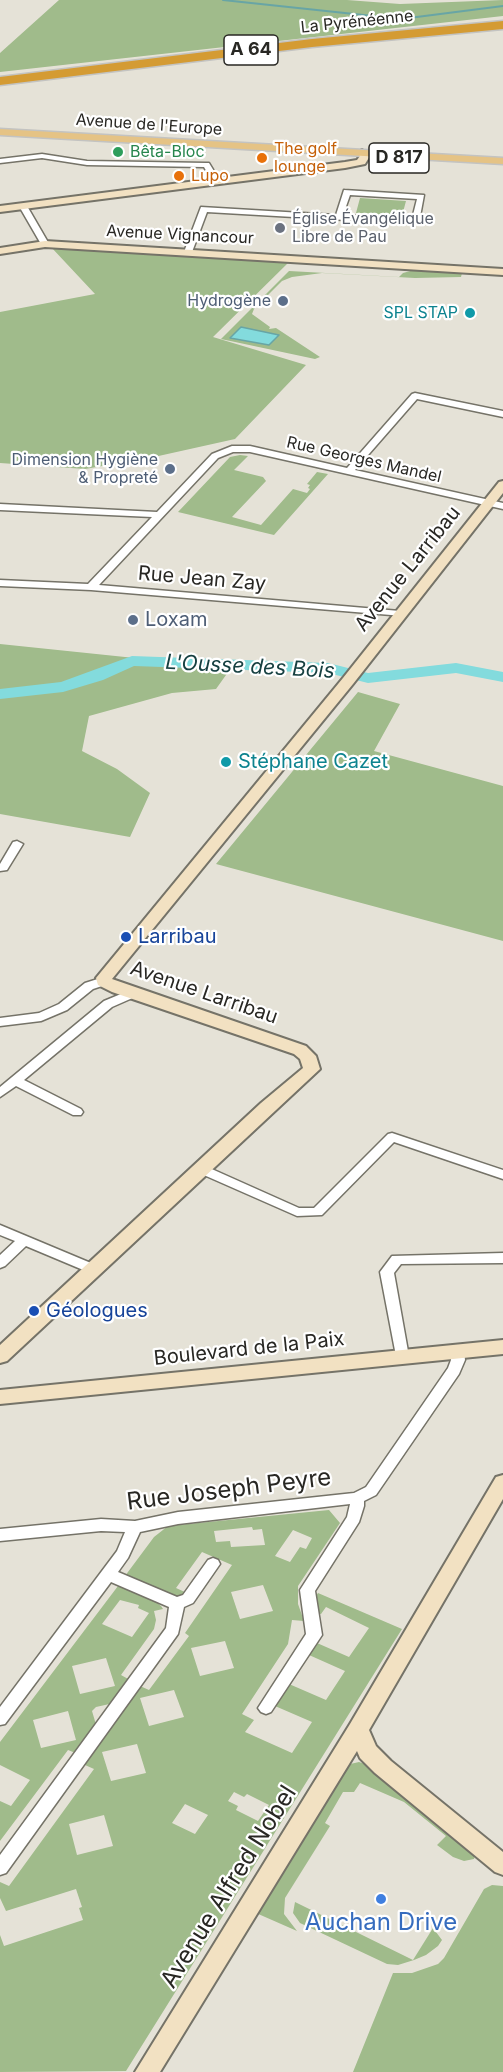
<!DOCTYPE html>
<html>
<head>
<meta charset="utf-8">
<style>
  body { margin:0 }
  canvas { display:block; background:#e5e2d7 }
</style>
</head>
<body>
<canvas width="503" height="2072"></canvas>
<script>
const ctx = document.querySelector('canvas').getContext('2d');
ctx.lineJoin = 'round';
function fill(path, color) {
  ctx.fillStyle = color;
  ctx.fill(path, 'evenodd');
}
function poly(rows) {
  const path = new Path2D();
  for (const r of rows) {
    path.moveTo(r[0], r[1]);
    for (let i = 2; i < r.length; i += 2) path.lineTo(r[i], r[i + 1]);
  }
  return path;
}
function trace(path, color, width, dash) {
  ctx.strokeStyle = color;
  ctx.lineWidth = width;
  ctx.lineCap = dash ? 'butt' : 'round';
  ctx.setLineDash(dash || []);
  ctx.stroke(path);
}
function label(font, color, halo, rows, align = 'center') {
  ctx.font = font + ' Inter,sans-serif';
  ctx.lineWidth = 4.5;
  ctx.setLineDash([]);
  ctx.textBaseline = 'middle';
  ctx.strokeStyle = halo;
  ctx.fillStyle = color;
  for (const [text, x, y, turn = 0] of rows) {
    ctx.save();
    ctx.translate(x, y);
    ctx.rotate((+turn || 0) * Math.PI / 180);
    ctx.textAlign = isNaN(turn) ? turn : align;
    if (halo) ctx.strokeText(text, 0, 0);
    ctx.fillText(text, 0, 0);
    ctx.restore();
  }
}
const green = poly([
  [59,0,347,0,400,4,503,0,503,16,0,72,0,53],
  [360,198,406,201,402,216,356,213],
  [51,247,288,263,213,337,306,365,235,439,154,457,85,469,0,463,0,312,95,294],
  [414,270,462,273,461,277,415,278,322,273,292,277,282,281,254,309,252,314,270,327,269,329,276,328,320,357,315,359,221,339,289,271,399,277,403,273],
  [240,455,248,456,234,470,263,477,266,481,232,517,261,525,293,489,307,493,310,489,308,488,310,485,307,484,317,472,328,474,274,535,178,512,230,457],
  [0,644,231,668,216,689,172,693,89,716,82,751,117,769,150,793,130,837,0,814],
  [358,692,400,704,374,751,503,786,503,941,216,864],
  [329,1510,340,1523,298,1586,298,1604,304,1621,292,1620,288,1644,242,1714,254,1720,245,1732,292,1753,312,1722,275,1706,289,1684,326,1700,345,1671,309,1655,317,1643,349,1657,369,1628,326,1607,321,1614,316,1613,315,1597,318,1593,402,1629,126,2071,0,2072,0,1935,4,1946,83,1920,79,1908,82,1907,76,1889,6,1911,0,1898,0,1882,9,1886,94,1769,85,1765,140,1686,149,1690,189,1636,185,1633,232,1565,202,1552,176,1588,187,1593,177,1597,125,1576,154,1537,168,1526],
  [252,1527,253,1530,262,1529,265,1545,231,1547,230,1541,216,1542,214,1531],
  [293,1530,312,1538,306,1549,300,1547,290,1562,275,1556],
  [263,1585,273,1611,240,1619,231,1592],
  [225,1641,234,1668,200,1676,191,1648],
  [174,1690,184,1717,149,1726,140,1698],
  [137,1744,146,1773,111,1781,102,1752],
  [234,1792,244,1797,247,1794,269,1805,258,1821,236,1810,238,1806,228,1801],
  [185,1804,208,1815,195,1834,172,1823],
  [104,1815,113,1846,77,1855,69,1824],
  [118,1586,155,1601,161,1606,163,1609,154,1611,156,1620,154,1629,121,1675,130,1680,114,1703,96,1707,92,1711,97,1728,78,1754,68,1750,0,1841,0,1801,11,1806,30,1780,0,1765,0,1742],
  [120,1600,139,1605,138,1608,149,1613,132,1637,102,1624],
  [106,1658,115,1686,80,1694,72,1666],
  [68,1711,76,1740,41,1748,33,1720],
  [359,1762,365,1764,475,1855,474,1859,464,1861,453,1857,437,1845,446,1836,404,1802,360,1783,354,1792,343,1792,325,1823,330,1826,285,1898,284,1914,297,1931,256,1913,346,1765],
  [492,1885,503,1886,503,2072,353,2072,393,1973,412,1973,438,1964,444,1958,484,1889],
  [295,1902,413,1960,433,1928,442,1940,438,1946,426,1955,414,1960,398,1965,387,1964,300,1923,293,1913]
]);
const water = poly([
  [241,327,279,335,269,345,230,338,241,327]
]);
const stream = poly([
  [223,0,401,19,503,6]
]);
const river = poly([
  [132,656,328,663,368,673,456,663,503,672,503,682,456,673,368,683,328,673,134,666,103,680,63,692,0,699,0,689,61,682,132,656]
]);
const street = poly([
  [42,154,87,161,206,163,209,163,220,181,213,183,204,167,87,165,42,158,0,163,0,159,42,154],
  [344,190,424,195,419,222,415,224,207,212,192,252,188,254,184,252,201,207,336,215,344,190],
  [350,195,417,199,412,219,343,215,350,195],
  [20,204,27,206,49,244,48,246,41,244,19,206,20,204],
  [415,393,503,411,503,417,417,399,355,470,503,503,503,509,250,452,233,452,218,458,99,585,400,611,403,612,403,616,91,590,0,586,0,580,88,584,152,517,0,510,0,504,157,512,212,454,232,446,250,446,347,468,412,394,415,393],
  [17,841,23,844,7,870,0,871,0,864,13,842,17,841],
  [104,977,108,978,110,981,108,984,93,989,67,1010,41,1021,0,1026,0,1018,39,1013,59,1004,85,983,104,977],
  [133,989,137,990,139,993,137,996,112,1007,24,1080,81,1109,83,1112,81,1115,73,1115,16,1086,0,1097,0,1087,104,1001,133,989],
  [392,1133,503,1170,503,1179,394,1142,322,1215,297,1216,197,1172,195,1169,197,1166,205,1166,299,1208,314,1208,388,1134,392,1133],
  [0,1225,98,1266,100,1269,98,1272,88,1272,26,1246,5,1266,0,1268,0,1255,15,1241,0,1235,0,1225],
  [503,1253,503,1263,401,1264,394,1273,409,1357,407,1361,397,1361,380,1272,392,1256,503,1253],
  [457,1346,462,1347,464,1351,465,1360,459,1374,376,1495,364,1501,364,1506,359,1522,315,1591,322,1635,271,1712,266,1714,261,1712,258,1708,306,1634,300,1590,347,1517,350,1504,178,1524,140,1532,128,1558,118,1572,177,1597,183,1595,208,1560,213,1558,218,1560,220,1564,193,1603,184,1607,178,1634,6,1873,0,1875,0,1855,166,1628,169,1607,111,1582,5,1724,0,1725,0,1707,117,1551,125,1532,101,1531,0,1541,0,1529,101,1519,135,1521,178,1512,354,1493,366,1487,448,1368,451,1360,450,1351,452,1347,457,1346]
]);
const secondary = poly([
  [362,150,370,156,365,164,345,168,0,212,0,206,345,162,357,160,360,156,357,153,362,150],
  [45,241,503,269,503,275,45,247,0,254,0,248,45,241],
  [503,481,503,493,353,684,112,979,306,1046,316,1056,320,1069,7,1361,0,1363,0,1345,261,1103,303,1068,300,1059,294,1054,112,992,98,985,96,978,343,678,499,482,503,481],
  [503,1340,503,1354,0,1404,0,1390,503,1340],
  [503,1475,503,1499,369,1730,376,1746,391,1761,503,1852,503,1875,495,1872,375,1773,360,1758,357,1751,160,2072,135,2072,350,1724,496,1477,503,1475]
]);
const primary = poly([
  [0,129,503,158,503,164,0,135,0,129]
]);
const highway = poly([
  [503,21,503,29,312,47,0,85,0,77,312,39,503,21]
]);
const markers = [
  [118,152,6,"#2e9e5b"],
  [262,158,6,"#e8710a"],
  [179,176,6,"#e8710a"],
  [280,228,6,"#6b7280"],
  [283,301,6,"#5c6f8a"],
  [470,313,6,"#0f9aa8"],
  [170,469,6,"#5c6f8a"],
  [133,620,6,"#5c6f8a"],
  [226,762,6,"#0f9aa8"],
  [126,937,6,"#1a4fb4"],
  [34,1311,6,"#1a4fb4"],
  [381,1899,6,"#3f7fe0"]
];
const farStreetnames = [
  ["La Pyrénéenne",357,22,-6],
  ["Avenue de l'Europe",149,125,4],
  ["Avenue Vignancour",180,235,3],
  ["Rue Georges Mandel",364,460,13]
];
const farFoodnames = [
  ["The golf",274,149],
  ["lounge",274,167],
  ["Lupo",191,176]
];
const farLeisurenames = [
  ["Bêta-Bloc",130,152]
];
const farWorshipnames = [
  ["Église Évangélique",292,219],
  ["Libre de Pau",292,237]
];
const farServicenames = [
  ["Hydrogène",271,301],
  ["Dimension Hygiène",158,460],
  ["& Propreté",158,478]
];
const farCulturenames = [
  ["SPL STAP",458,313]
];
const shields = [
  [251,50,54],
  [399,158,60]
];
const shieldNames = [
  ["A 64",251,50],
  ["D 817",399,158]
];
const streetNames = [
  ["Avenue Larribau",408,569,-51],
  ["Rue Jean Zay",202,579,5],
  ["Avenue Larribau",204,993,19],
  ["Boulevard de la Paix",249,1349,-6]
];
const serviceNames = [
  ["Loxam",145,620]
];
const cultureNames = [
  ["Stéphane Cazet",238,762]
];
const transitNames = [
  ["Larribau",138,937],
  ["Géologues",46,1311]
];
const waterNames = [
  ["L'Ousse des Bois",250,667,3]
];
const nearStreetnames = [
  ["Rue Joseph Peyre",229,1490,-7],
  ["Avenue Alfred Nobel",229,1887,-58]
];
const nearShopnames = [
  ["Auchan Drive",381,1923]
];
fill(green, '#a0bb8b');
fill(water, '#83dbdd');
trace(water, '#68a5a5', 1.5);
trace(stream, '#68a5a5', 2);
fill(river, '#83dbdd');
trace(street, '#757368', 3);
trace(secondary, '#757368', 4);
trace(primary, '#c3c3c1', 3);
trace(highway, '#c3c3c1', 3);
fill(street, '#fff');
fill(secondary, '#f2e1c2');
fill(primary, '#e5c385');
fill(highway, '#d49b33');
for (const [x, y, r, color] of markers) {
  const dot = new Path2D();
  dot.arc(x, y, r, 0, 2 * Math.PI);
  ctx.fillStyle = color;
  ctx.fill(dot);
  trace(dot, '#fff', 2);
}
label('16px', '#282723', '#fff', farStreetnames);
label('16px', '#c56008', '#fff', farFoodnames, 'left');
label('16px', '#27864d', '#fff', farLeisurenames, 'left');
label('16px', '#5b616d', '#fff', farWorshipnames, 'left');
label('16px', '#4e5e75', '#fff', farServicenames, 'right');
label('16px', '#0d838f', '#fff', farCulturenames, 'right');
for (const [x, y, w] of shields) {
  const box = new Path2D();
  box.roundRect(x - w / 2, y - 15, w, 30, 4.5);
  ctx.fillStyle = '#fff';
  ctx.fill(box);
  trace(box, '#282723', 1.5);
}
label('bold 18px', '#282723', null, shieldNames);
label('20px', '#282723', '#fff', streetNames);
label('20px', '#4e5e75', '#fff', serviceNames, 'left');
label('20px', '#0d838f', '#fff', cultureNames, 'left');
label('20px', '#164399', '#fff', transitNames, 'left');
label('italic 21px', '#164041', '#fff', waterNames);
label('24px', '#282723', '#fff', nearStreetnames);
label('24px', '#366cbe', '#fff', nearShopnames);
</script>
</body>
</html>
